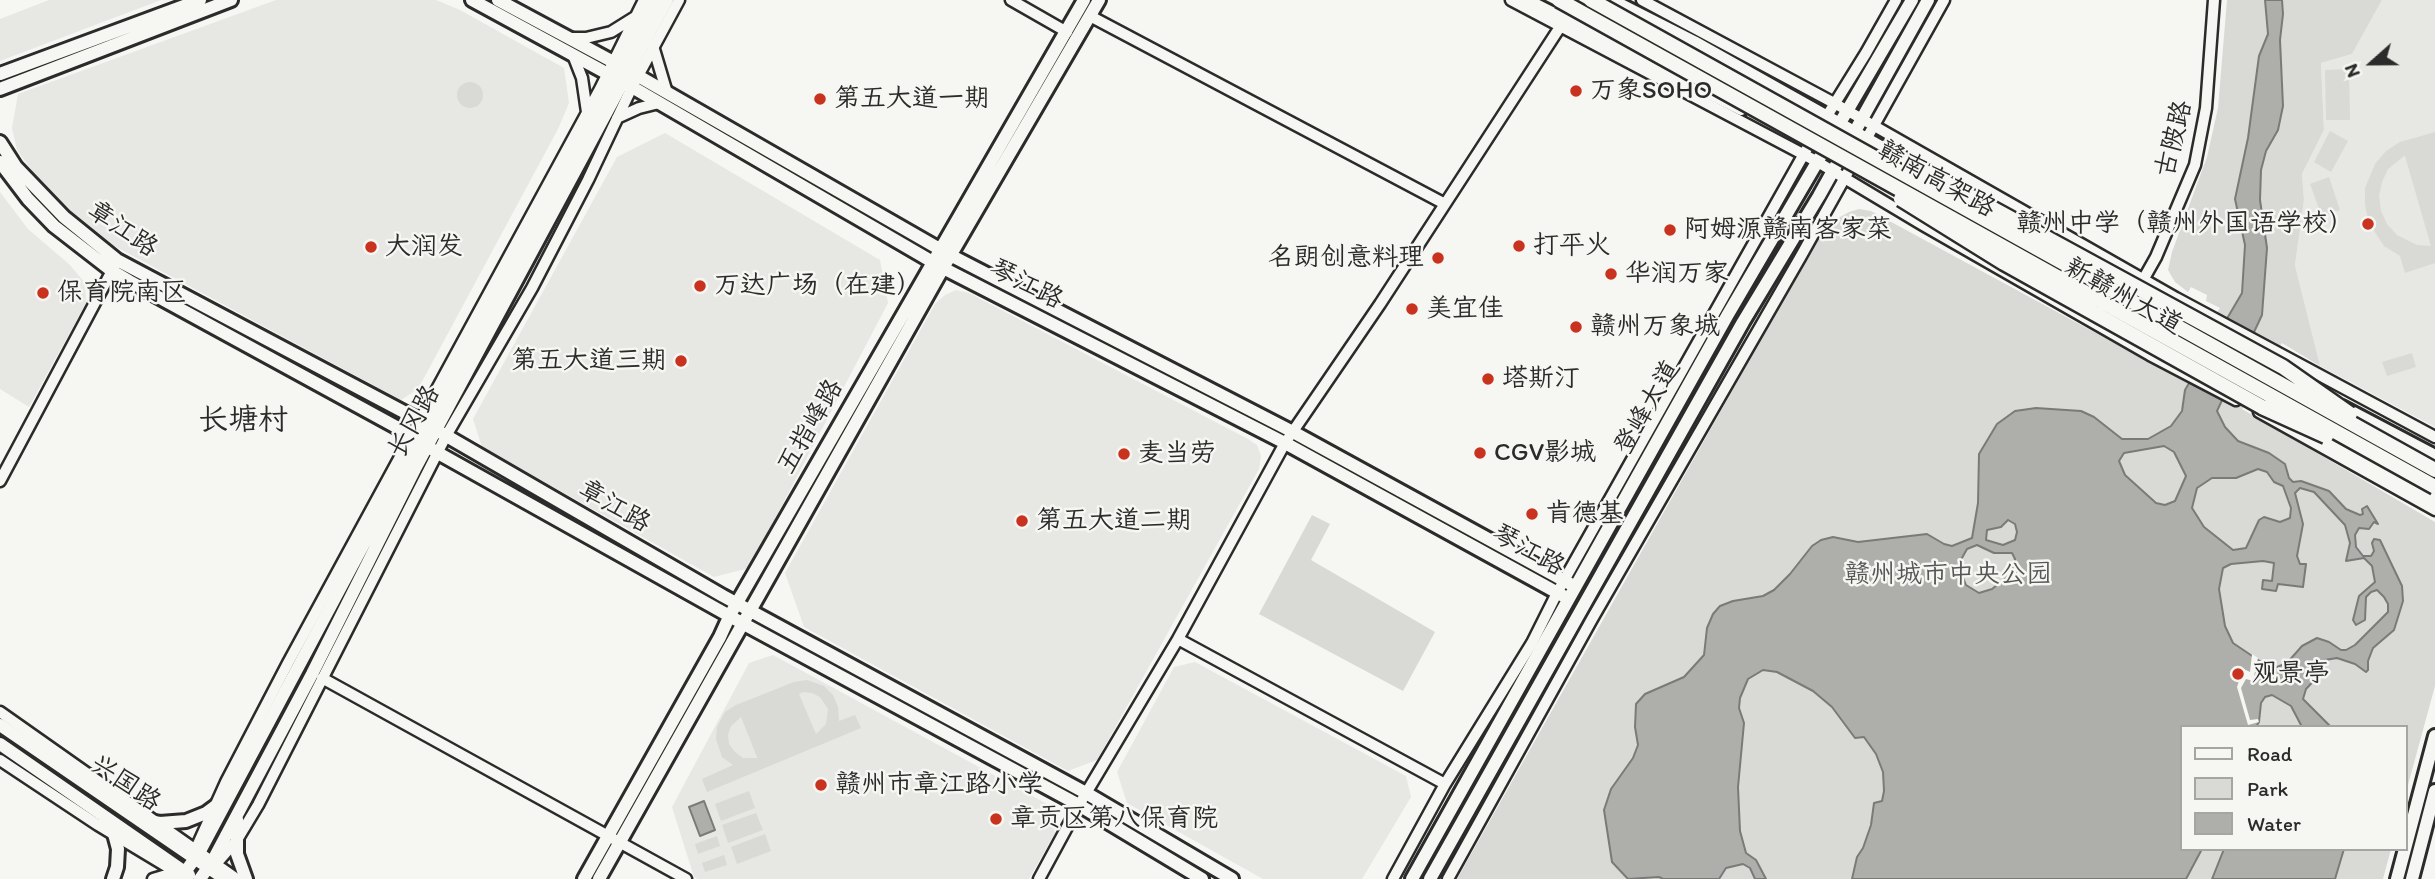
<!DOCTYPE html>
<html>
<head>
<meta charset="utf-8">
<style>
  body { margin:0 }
  #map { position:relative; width:2435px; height:879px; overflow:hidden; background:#f6f6f2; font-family:Itim,sans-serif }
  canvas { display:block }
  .legend { position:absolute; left:2180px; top:725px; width:228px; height:126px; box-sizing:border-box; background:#f6f6f2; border:2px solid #a5a5a2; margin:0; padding:9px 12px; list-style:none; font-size:21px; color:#2b2b2b }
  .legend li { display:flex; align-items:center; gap:14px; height:35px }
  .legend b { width:35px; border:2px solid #a5a5a2 }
  .north { position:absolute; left:2337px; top:28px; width:70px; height:70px; -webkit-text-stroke:5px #f6f6f2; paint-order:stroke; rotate:249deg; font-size:19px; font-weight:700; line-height:28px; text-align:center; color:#2b2b2b }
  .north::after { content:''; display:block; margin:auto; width:24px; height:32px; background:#2b2b2b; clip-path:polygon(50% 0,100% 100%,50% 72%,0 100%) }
</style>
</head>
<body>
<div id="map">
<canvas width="2435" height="879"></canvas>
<ul class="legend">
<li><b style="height:9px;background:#f6f6f2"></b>Road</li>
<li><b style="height:19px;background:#d9d9d5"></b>Park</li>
<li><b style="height:19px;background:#aeaeab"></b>Water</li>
</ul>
<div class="north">N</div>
</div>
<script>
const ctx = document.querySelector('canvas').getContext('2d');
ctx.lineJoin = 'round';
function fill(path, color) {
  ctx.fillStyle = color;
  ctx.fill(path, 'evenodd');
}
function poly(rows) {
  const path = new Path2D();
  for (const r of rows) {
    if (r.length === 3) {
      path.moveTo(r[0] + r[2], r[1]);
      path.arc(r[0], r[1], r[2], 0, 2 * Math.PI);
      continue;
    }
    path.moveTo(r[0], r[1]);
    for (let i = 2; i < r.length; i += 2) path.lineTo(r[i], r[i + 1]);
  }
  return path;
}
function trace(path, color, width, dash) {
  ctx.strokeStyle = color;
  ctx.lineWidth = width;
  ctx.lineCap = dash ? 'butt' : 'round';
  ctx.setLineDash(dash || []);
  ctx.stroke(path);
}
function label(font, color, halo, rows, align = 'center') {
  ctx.font = font + ' Itim,"LXGW WenKai TC",sans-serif';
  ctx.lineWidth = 5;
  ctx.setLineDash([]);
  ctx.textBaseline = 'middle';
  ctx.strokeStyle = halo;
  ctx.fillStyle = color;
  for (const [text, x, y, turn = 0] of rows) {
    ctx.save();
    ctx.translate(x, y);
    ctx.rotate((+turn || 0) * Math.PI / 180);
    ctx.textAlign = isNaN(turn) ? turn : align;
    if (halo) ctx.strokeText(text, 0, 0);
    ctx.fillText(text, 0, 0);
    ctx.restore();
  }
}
const built = poly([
  [49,0,161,0,0,61,0,19],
  [276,0,436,0,460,10,564,68,569,103,558,129,418,389,401,400,96,236,39,180,17,150,12,128,18,94],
  [2382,0,2435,0,2435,427,2320,366,2295,265,2304,200,2302,174,2324,130,2321,63,2352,54],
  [665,133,880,260,888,303,749,568,714,577,482,447,473,419,617,157],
  [0,192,28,229,70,265,85,283,86,303,29,407,0,389],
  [956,290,969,293,1248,439,1257,445,1261,456,1259,469,1097,760,1068,771,804,627,785,573,935,304,945,295],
  [773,655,1047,804,1055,833,1029,879,698,879,694,877,672,807,749,663],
  [1195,662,1406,776,1411,797,1362,879,1263,879,1127,803,1117,772,1174,667]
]);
const green = poly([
  [2227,0,2382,0,2352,54,2321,63,2324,130,2302,174,2304,200,2295,265,2320,366,2282,343,2242,409,2435,522,2435,686,2405,796,2405,727,2181,727,2181,849,2391,849,2383,879,1457,879,1820,235,1833,221,1849,212,1859,209,1871,211,2175,376,2220,308,2206,301,2207,295,2191,287,2188,292,2175,282,2168,270,2172,252,2207,157,2218,108],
  [2349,69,2350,120,2326,120,2325,70],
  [470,95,13],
  [2330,131,2348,141,2331,172,2314,162],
  [2435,132,2435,263,2405,273,2400,256,2384,246,2369,223,2365,205,2365,188,2375,164,2386,151,2400,142],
  [2404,156,2405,156,2431,246,2417,245,2397,235,2387,224,2381,211,2379,196,2382,182,2388,169],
  [2329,177,2340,210,2322,217,2310,184],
  [2412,353,2416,367,2387,376,2382,362],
  [1312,515,1330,524,1311,560,1435,632,1403,691,1259,614],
  [807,680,824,686,833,695,838,707,839,721,855,715,861,728,707,792,702,779,733,765,722,757,716,739,717,727,725,712,736,705,794,682],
  [803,692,812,693,820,697,828,709,826,724,816,734,799,694],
  [741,717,757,757,757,758,743,758,735,752,729,744,728,735,731,726],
  [749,791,755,808,721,821,715,804],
  [756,813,763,830,728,843,722,825],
  [765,834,771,851,737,864,731,847],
  [717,836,720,846,698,854,695,844],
  [724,855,727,865,705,872,702,863]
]);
const water = poly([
  [2265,0,2282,0,2283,14,2280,40,2283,106,2278,130,2266,151,2261,170,2260,200,2267,248,2262,315,2217,411,2225,427,2238,441,2269,453,2285,464,2289,478,2293,482,2301,481,2329,491,2346,509,2360,515,2363,514,2362,509,2367,506,2378,524,2374,522,2369,529,2359,528,2355,535,2356,547,2363,556,2371,556,2374,551,2372,543,2374,539,2380,540,2402,586,2403,601,2394,630,2373,648,2368,661,2368,670,2366,672,2355,664,2337,658,2325,660,2321,673,2306,689,2303,699,2331,727,2302,727,2291,706,2272,695,2265,697,2261,703,2259,722,2256,727,2181,727,2181,849,2202,849,2186,879,1852,879,1857,857,1863,848,1871,825,1874,803,1882,801,1884,791,1883,772,1876,754,1864,737,1855,738,1832,707,1813,691,1777,672,1763,670,1748,679,1740,698,1739,708,1744,723,1738,787,1740,831,1746,853,1756,860,1766,879,1755,879,1750,868,1743,864,1726,868,1719,879,1663,879,1659,877,1628,879,1612,862,1604,810,1611,789,1633,758,1638,745,1635,727,1636,704,1645,694,1684,677,1704,655,1707,628,1713,614,1720,606,1733,601,1763,596,1774,590,1790,574,1812,546,1821,540,1833,537,1858,542,1927,534,1944,544,1952,546,1972,538,1978,503,1979,454,1997,424,2015,411,2036,408,2081,411,2094,417,2122,439,2148,439,2171,426,2182,411,2185,390,2242,293,2245,245,2235,199,2248,138,2259,56,2268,34,2265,0],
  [2164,446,2174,452,2186,476,2175,501,2165,505,2156,503,2125,475,2119,461,2124,453,2164,446],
  [2258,469,2267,472,2274,482,2283,486,2291,508,2290,518,2280,522,2264,517,2259,520,2246,548,2233,550,2204,527,2192,508,2197,488,2212,478,2236,478,2258,469],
  [2300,488,2314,492,2345,525,2350,543,2346,561,2364,558,2372,566,2375,582,2359,596,2353,620,2356,625,2365,620,2366,597,2371,592,2377,590,2384,597,2388,604,2388,612,2355,645,2346,650,2341,650,2329,642,2317,638,2302,646,2287,663,2277,667,2267,666,2233,643,2225,626,2219,589,2223,568,2231,564,2263,561,2274,563,2272,581,2263,580,2262,589,2276,591,2278,584,2303,587,2306,564,2300,564,2297,556,2303,524,2295,493,2300,488],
  [2008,520,2015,524,2017,532,2015,540,2003,545,1986,540,1987,530,2001,527,2008,520],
  [1977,545,1994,553,2012,553,2015,559,2014,566,2006,578,1992,589,1979,593,1966,585,1958,565,1967,549,1977,545],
  [704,801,715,830,700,836,689,807,704,801],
  [2224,849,2344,849,2335,879,2212,879,2224,849]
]);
const pier = poly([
  [2252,654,2258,658,2253,681,2246,679,2241,688,2250,720,2258,719,2259,722,2248,725,2237,687,2239,681,2231,675,2236,668,2242,672,2244,669,2250,672]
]);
const minor = poly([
  [1011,0,1067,32],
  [1511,0,1816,161,1923,225,2150,355,2236,400],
  [1642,0,1834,103,2176,298,2435,437],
  [1090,16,1445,204],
  [571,38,586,38,611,32,635,17],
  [653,46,667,93],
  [573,55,582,78,587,112],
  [617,118,639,108,659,103],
  [2143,280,2156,257,2195,165,2206,108,2214,0],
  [2259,412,2435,510],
  [0,481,115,265],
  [1178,639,1445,784],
  [322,678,686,879],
  [0,712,237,879],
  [0,760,98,825,171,869],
  [198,844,226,782,288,663,600,89,644,0],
  [216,864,237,840,258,805,446,436,532,288,588,180,632,87,679,0],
  [153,879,173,873],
  [1039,879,1079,805,1178,639,1285,443,1380,304,1560,27],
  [1393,879,1445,784,1532,643,1557,593,1809,145,1866,53,1896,0],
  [1448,879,1592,619,1801,256,1944,0]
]);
const major = poly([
  [472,0,632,87,943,268,1285,443,1567,598],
  [498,0,619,65,950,255,1293,432,1574,586],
  [1526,0,1741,109],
  [1611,0,1694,42,1918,168],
  [0,74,200,0],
  [0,89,231,0],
  [0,142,16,167,64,217,117,260,419,420,723,596,1086,793,1232,879],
  [0,162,28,199,54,226,112,271,129,281,400,429,438,453,742,623,1079,805,1202,879],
  [2149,301,2298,384],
  [2342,407,2435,456],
  [2318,433,2435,501],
  [0,725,225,879],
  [0,744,189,875],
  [105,818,114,834,118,849,117,867,113,879],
  [237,819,237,854,246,879],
  [142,820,160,823,186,821,206,813,225,799],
  [2405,849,2435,736],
  [166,879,185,872,199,853,654,0],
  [200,879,212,862,312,674,415,469,667,0],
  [584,879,720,637,730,615,1084,0],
  [599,879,943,268,1099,0],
  [1412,879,1727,316,1912,0],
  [1430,879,1743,322,1819,196,1928,0],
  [2397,879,2405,849],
  [2412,879,2435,791]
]);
const highwayBridge = poly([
  [1559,0,2435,487],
  [1591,0,2435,470],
  [1909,163,2283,367,2350,414],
  [1901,199,2004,263,2262,407,2326,436]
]);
const markers = [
  [1576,91,7,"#c8321e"],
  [820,99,7,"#c8321e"],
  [2368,224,7,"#c8321e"],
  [1670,230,7,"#c8321e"],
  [1519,246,7,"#c8321e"],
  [371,247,7,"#c8321e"],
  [1438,258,7,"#c8321e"],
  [1611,274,7,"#c8321e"],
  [700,286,7,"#c8321e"],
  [43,293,7,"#c8321e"],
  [1412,309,7,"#c8321e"],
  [1576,327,7,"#c8321e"],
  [681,361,7,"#c8321e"],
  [1488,379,7,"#c8321e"],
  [1480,453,7,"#c8321e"],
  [1124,454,7,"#c8321e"],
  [1532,514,7,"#c8321e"],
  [1022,521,7,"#c8321e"],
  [2238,674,7,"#c8321e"],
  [821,785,7,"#c8321e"],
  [996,819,7,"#c8321e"]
];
const poiNames = [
  ["万象SOHO",1590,91],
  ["第五大道一期",834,99],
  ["赣州中学（赣州外国语学校）",2354,224,"right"],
  ["阿姆源赣南客家菜",1684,230],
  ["打平火",1533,246],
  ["大润发",385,247],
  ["名朗创意料理",1424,258,"right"],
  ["华润万家",1625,274],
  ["万达广场（在建）",714,286],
  ["保育院南区",57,293],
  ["美宜佳",1426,309],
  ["赣州万象城",1590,327],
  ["第五大道三期",667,361,"right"],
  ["塔斯汀",1502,379],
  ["CGV影城",1494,453],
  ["麦当劳",1138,454],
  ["肯德基",1546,514],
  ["第五大道二期",1036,521],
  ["观景亭",2252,674],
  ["赣州市章江路小学",835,785],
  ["章贡区第八保育院",1010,819]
];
const streetNames = [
  ["古陂路",2175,139,-76],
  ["赣南高架路",1936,180,29],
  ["章江路",122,230,34],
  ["琴江路",1026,285,27],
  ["新赣州大道",2123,297,29],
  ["登峰大道",1648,408,-60],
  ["长冈路",415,422,-61],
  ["五指峰路",811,427,-60],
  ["章江路",614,507,30],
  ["琴江路",1528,551,29],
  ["兴国路",125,784,34]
];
const parkNames = [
  ["赣州城市中央公园",1948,575]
];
const quarterNames = [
  ["长塘村",243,421]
];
fill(built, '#e7e7e3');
fill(green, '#d9d9d5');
fill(water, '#aeaeab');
trace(water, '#7a7a78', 2);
fill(pier, '#f6f6f2');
trace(minor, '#2b2b2b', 15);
trace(major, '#2b2b2b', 18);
trace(minor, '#f6f6f2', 10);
trace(major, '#f6f6f2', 12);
trace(highwayBridge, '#2b2b2b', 19, []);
trace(highwayBridge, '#f6f6f2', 14);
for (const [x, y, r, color] of markers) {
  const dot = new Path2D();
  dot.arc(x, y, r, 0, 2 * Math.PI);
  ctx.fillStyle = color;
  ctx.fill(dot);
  trace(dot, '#f6f6f2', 2.5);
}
label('26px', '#2b2b2b', '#f6f6f2', poiNames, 'left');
label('26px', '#2b2b2b', '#f6f6f2', streetNames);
label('26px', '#565656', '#f6f6f2', parkNames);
label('30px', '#2b2b2b', '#f6f6f2', quarterNames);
</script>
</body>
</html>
